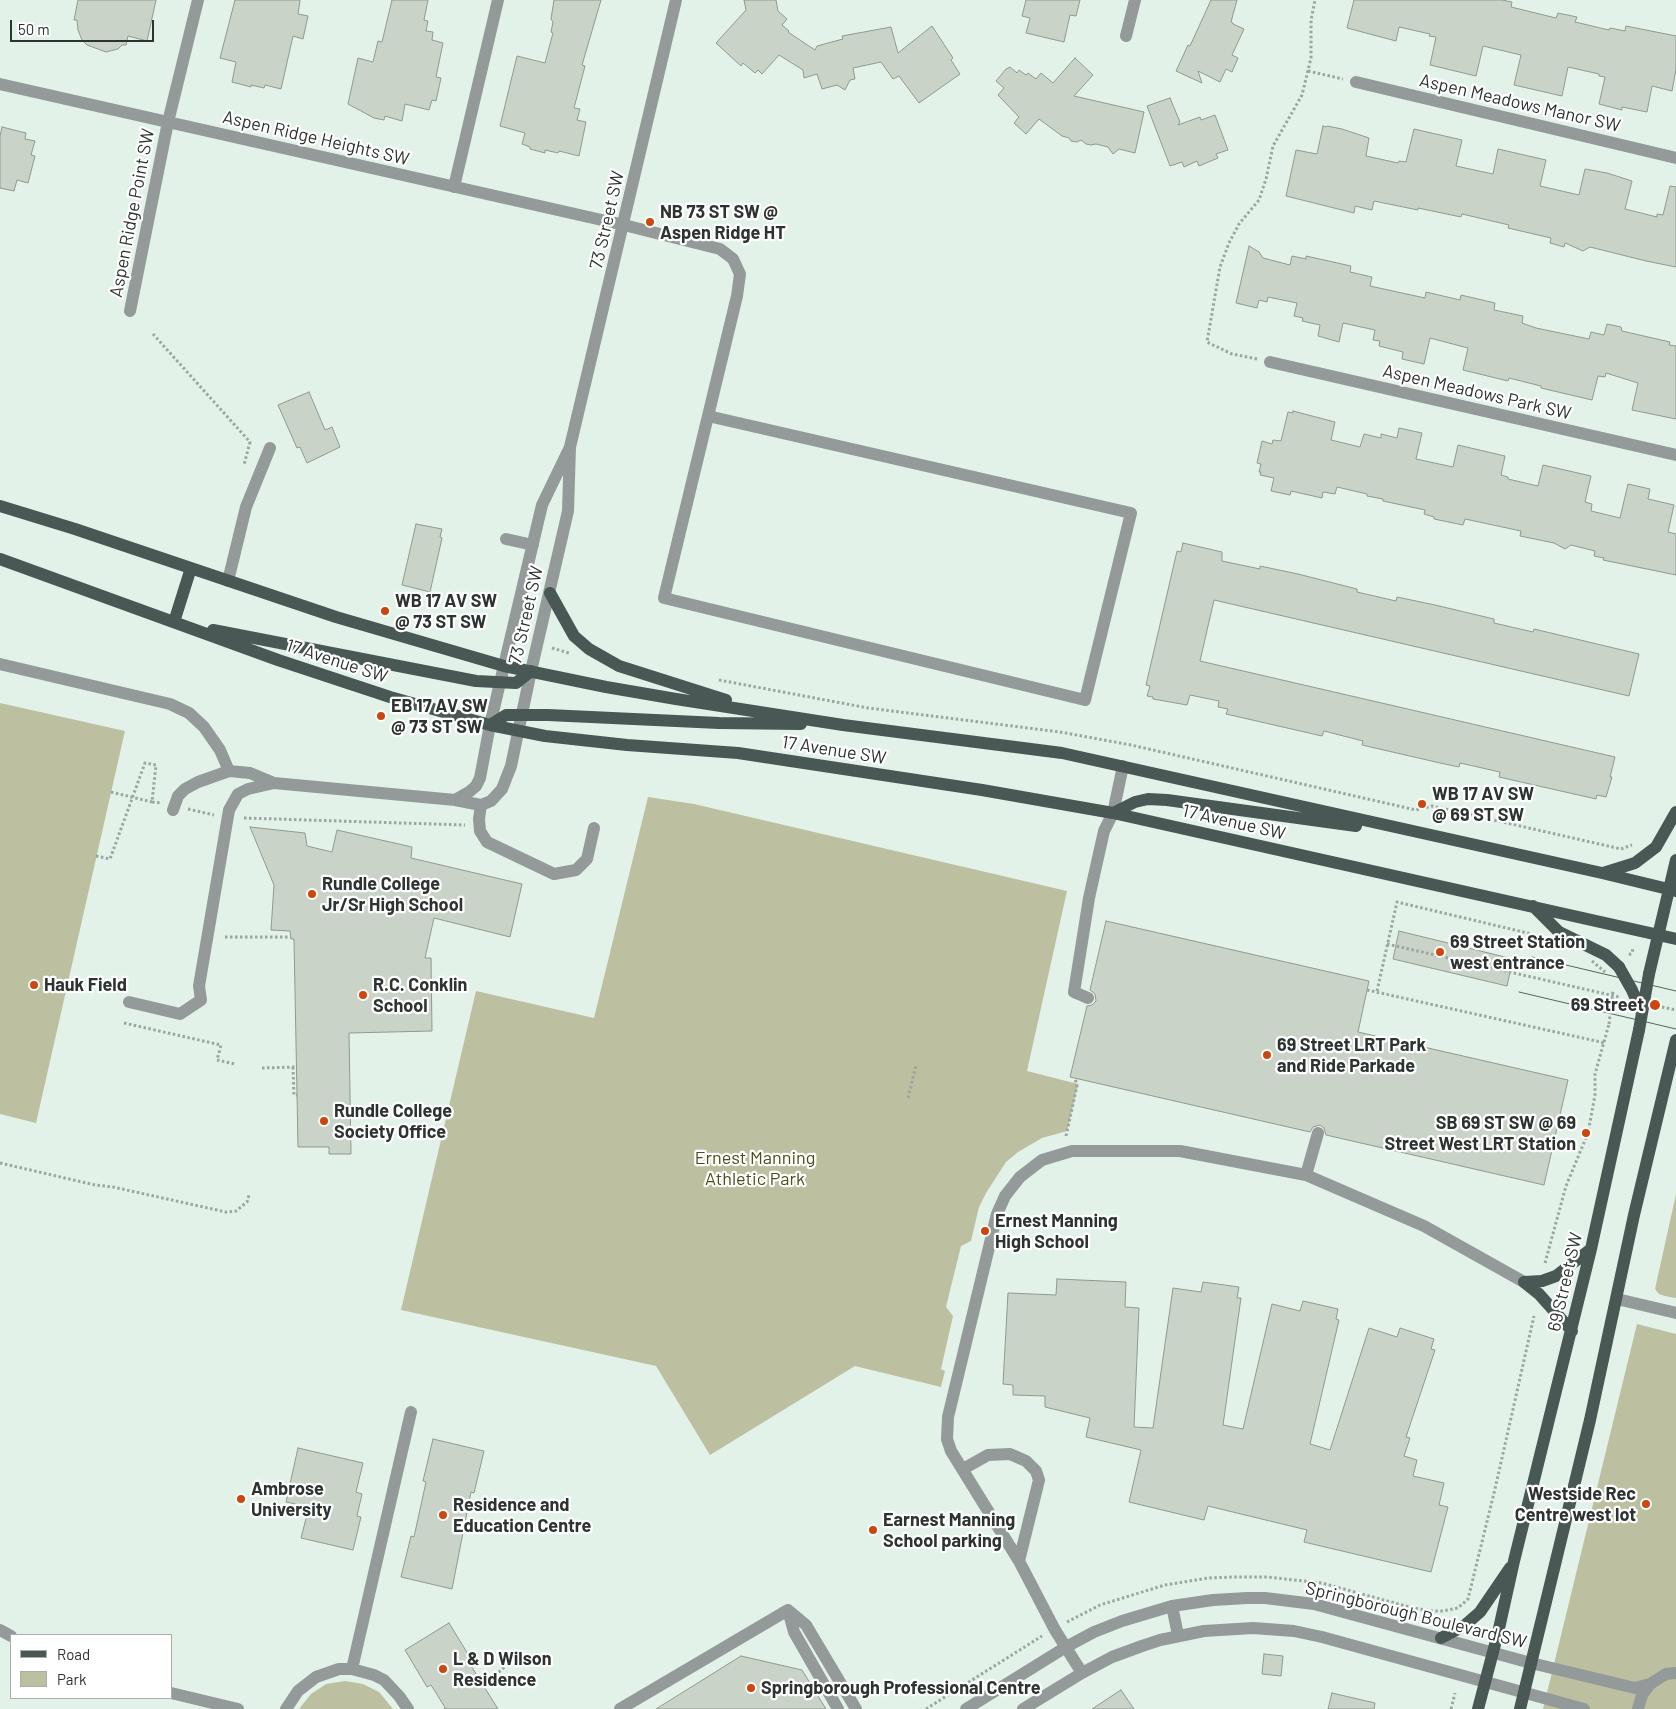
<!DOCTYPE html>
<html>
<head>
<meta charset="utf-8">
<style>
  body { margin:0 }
  #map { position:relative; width:1676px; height:1709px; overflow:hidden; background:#e2f2e9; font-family:Barlow,sans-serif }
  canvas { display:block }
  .legend { position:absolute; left:10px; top:1634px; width:162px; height:65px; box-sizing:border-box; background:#fff; border:1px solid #abadac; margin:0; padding:6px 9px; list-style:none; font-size:15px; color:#2d3330 }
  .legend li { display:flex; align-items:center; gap:10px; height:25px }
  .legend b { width:25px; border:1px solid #abadac }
  .scale { position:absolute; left:10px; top:20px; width:144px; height:22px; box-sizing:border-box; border:2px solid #2d3330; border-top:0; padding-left:6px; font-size:15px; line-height:18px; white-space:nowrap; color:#2d3330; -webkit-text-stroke:4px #fff; paint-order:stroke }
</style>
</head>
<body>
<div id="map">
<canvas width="1676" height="1709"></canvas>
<ul class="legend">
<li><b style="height:6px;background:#495755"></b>Road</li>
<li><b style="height:14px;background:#bcc0a0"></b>Park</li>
</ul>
<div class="scale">50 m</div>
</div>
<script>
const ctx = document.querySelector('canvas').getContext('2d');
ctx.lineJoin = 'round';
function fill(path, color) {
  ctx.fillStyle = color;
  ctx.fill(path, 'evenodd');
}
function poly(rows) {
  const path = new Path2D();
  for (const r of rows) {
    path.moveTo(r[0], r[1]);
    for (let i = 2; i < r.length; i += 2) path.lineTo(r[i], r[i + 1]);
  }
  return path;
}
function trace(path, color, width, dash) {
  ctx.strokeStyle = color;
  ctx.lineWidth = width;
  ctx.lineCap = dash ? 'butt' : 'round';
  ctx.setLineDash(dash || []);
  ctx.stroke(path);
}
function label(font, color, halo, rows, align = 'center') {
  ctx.font = font + ' Barlow,sans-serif';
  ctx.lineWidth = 4.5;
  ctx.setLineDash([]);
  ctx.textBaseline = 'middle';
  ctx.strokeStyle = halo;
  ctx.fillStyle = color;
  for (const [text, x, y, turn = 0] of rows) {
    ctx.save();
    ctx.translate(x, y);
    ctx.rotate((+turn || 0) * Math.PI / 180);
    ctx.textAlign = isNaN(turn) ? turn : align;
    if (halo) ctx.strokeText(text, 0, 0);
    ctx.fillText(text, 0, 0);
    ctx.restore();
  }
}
const green = poly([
  [0,703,125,731,36,1123,0,1114],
  [648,797,694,804,1067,891,1027,1071,1078,1084,1067,1131,1042,1138,1018,1152,1006,1162,986,1193,979,1207,971,1241,961,1246,946,1307,953,1316,941,1369,945,1371,941,1387,855,1366,710,1455,656,1366,401,1310,476,991,594,1018],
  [1676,1194,1676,1298,1675,1298,1665,1296,1659,1294,1655,1289],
  [1637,1324,1676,1334,1676,1709,1543,1709],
  [345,1681,363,1684,379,1692,393,1709,299,1709,311,1694,326,1684]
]);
const building = poly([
  [78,0,156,0,147,41,128,36,126,45,122,45,118,49,106,52,87,45,82,40,78,30,77,20,74,20,78,0],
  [235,0,300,0,298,14,308,16,303,39,293,36,281,89,265,85,264,88,251,85,251,87,232,82,236,62,220,58,235,0],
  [392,0,428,0,424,20,428,21,426,31,433,32,432,40,443,43,436,77,441,78,436,101,432,100,429,110,405,104,402,121,385,116,384,120,374,118,348,104,358,58,373,62,378,41,382,42,392,0],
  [554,0,601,0,582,65,585,66,574,108,580,109,577,120,586,122,579,156,559,151,558,153,545,150,545,153,530,149,530,147,522,144,525,133,500,126,517,56,545,63,553,33,551,32,553,22,551,19,554,0],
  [744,0,776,0,778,11,787,19,782,25,789,31,788,32,815,50,817,46,843,39,842,36,891,27,898,53,932,26,953,58,951,60,960,74,919,103,899,76,893,79,881,62,853,68,855,79,850,80,845,90,837,85,822,89,817,74,804,78,803,70,779,55,762,74,758,70,755,73,743,63,741,66,716,43,746,10,744,0],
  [1026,0,1080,0,1076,16,1070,15,1064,42,1026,33,1030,18,1022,16,1026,0],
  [1211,0,1237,0,1231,22,1233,23,1233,24,1244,29,1232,55,1238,58,1232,72,1226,69,1220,82,1198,71,1202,83,1176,71,1188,45,1190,46,1211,0],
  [1354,0,1502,0,1512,2,1511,7,1556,18,1558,13,1577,17,1575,22,1609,30,1610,28,1625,31,1626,26,1676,36,1676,69,1672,91,1652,86,1647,112,1622,107,1622,110,1599,104,1605,77,1599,76,1599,74,1568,67,1562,96,1514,85,1521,55,1483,46,1476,76,1430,65,1436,37,1429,36,1430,34,1399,27,1396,41,1347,28,1354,0],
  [1075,58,1093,75,1074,96,1144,112,1135,153,1119,149,1113,154,1108,147,1096,144,1091,145,1086,144,1081,140,1077,142,1071,141,1069,138,1062,136,1039,119,1026,134,1014,123,1019,117,998,95,1004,88,996,81,1006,69,1010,67,1017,73,1019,70,1026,75,1028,73,1036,79,1041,73,1053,83,1075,58],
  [1170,98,1180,122,1178,125,1200,117,1201,120,1215,115,1228,150,1216,154,1218,158,1199,166,1197,161,1184,167,1182,162,1170,166,1147,106,1170,98],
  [1323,126,1326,127,1327,126,1342,129,1369,138,1366,156,1398,163,1399,161,1406,162,1414,129,1462,140,1456,166,1493,174,1498,149,1546,160,1540,186,1579,195,1585,169,1607,173,1632,181,1625,209,1657,217,1657,214,1663,215,1670,186,1676,187,1676,267,1646,261,1590,247,1583,251,1565,243,1564,247,1550,243,1551,238,1508,228,1509,225,1462,214,1461,217,1418,208,1418,210,1374,201,1372,210,1355,206,1354,213,1286,196,1296,150,1317,154,1323,126],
  [2,127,26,133,25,139,35,141,31,155,35,156,28,183,17,180,14,191,0,188,0,136,2,127],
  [1249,246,1259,252,1263,258,1290,265,1292,256,1306,259,1306,256,1351,266,1350,272,1372,277,1370,286,1425,298,1426,292,1460,300,1461,295,1495,303,1494,310,1523,316,1522,323,1536,328,1589,339,1591,332,1604,335,1607,324,1621,327,1622,331,1670,342,1669,345,1676,346,1676,419,1632,410,1638,383,1606,373,1605,377,1598,376,1592,400,1541,388,1541,386,1509,378,1508,381,1463,370,1468,348,1430,338,1424,364,1402,359,1403,352,1379,346,1380,341,1373,340,1375,330,1343,323,1339,342,1318,336,1320,325,1302,321,1303,318,1294,316,1297,303,1268,297,1267,302,1259,300,1257,308,1236,303,1249,246],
  [309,392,325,430,332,427,340,447,307,463,300,447,297,448,278,405,309,392],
  [1293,411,1335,422,1331,440,1360,447,1364,434,1381,438,1381,434,1397,438,1399,428,1422,433,1416,459,1453,467,1458,445,1505,456,1501,475,1508,477,1508,479,1538,486,1543,465,1591,476,1585,502,1592,504,1591,511,1620,518,1628,484,1650,489,1648,499,1674,505,1668,532,1676,534,1676,575,1603,560,1604,558,1594,556,1595,551,1571,545,1565,549,1554,543,1520,536,1521,531,1465,519,1463,525,1434,519,1434,517,1424,514,1425,510,1383,501,1383,499,1367,496,1367,494,1337,487,1335,494,1323,492,1322,498,1291,491,1290,495,1271,491,1274,478,1260,475,1261,472,1259,472,1261,464,1257,463,1262,441,1272,444,1273,440,1281,441,1288,412,1293,413,1293,411],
  [416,524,442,529,440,537,442,538,430,592,402,585,416,524],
  [1183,543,1222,552,1222,561,1260,569,1260,566,1298,574,1357,589,1357,592,1396,601,1397,597,1435,605,1494,619,1494,623,1533,632,1534,629,1639,654,1629,696,1214,600,1200,661,1615,757,1610,777,1612,777,1606,797,1597,795,1596,799,1499,777,1500,772,1460,763,1459,767,1440,763,1362,745,1363,741,1324,731,1322,736,1226,714,1228,709,1218,707,1219,701,1190,695,1187,705,1153,699,1153,697,1147,696,1150,686,1146,685,1177,551,1181,552,1183,543],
  [250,827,305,833,307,846,332,852,337,830,412,847,411,858,522,884,510,937,434,918,425,958,431,958,432,1031,349,1033,351,1154,329,1154,329,1147,298,1147,294,939,291,939,290,931,271,930,274,885,250,827],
  [1106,921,1369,981,1358,1032,1568,1080,1544,1185,1326,1135,1324,1128,1320,1125,1313,1127,1310,1132,1070,1077,1087,1006,1092,1005,1096,1001,1095,994,1090,990,1106,921],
  [1399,931,1513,959,1507,986,1393,959,1399,931],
  [1057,1279,1126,1282,1125,1307,1139,1308,1134,1427,1153,1428,1173,1288,1201,1292,1203,1282,1239,1287,1237,1298,1241,1298,1223,1425,1243,1429,1272,1304,1300,1311,1303,1301,1338,1309,1336,1319,1339,1320,1310,1444,1330,1450,1369,1328,1397,1337,1400,1328,1434,1339,1431,1349,1435,1350,1406,1437,1410,1438,1404,1456,1417,1460,1413,1476,1444,1483,1439,1505,1448,1507,1431,1572,1304,1542,1307,1530,1208,1506,1204,1520,1129,1502,1141,1450,1086,1437,1090,1418,1045,1407,1045,1396,1013,1395,1013,1385,1003,1384,1008,1293,1056,1295,1057,1279],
  [433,1439,484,1451,474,1493,471,1492,452,1589,401,1577,411,1536,414,1537,426,1482,423,1481,433,1439],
  [298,1448,363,1463,356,1492,362,1494,357,1516,361,1517,353,1550,301,1538,309,1507,286,1502,298,1448],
  [449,1623,471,1659,468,1661,498,1709,446,1709,431,1685,427,1687,405,1650,449,1623],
  [1264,1654,1283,1656,1281,1676,1262,1674,1264,1654],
  [741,1656,802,1670,826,1709,656,1709,741,1656],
  [1121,1690,1134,1709,1092,1709,1121,1690],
  [1332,1693,1375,1703,1374,1709,1328,1709,1332,1693]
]);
const path = poly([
  [1308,71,1343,79],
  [153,334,250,442,244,465],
  [1257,359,1232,354,1207,342,1220,267,1229,243,1239,224,1259,200,1266,179,1273,146,1302,95,1311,58,1311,20,1315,0],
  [552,648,569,653],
  [719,680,868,708,1060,732,1131,745,1416,810,1432,806,1608,846,1621,849,1632,845],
  [111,792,152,802],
  [188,809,214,815],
  [244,818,465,825],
  [96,856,110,859,145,763,156,765,152,802,161,803],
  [225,937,291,937],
  [1387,944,1619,997],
  [1629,955,1632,953,1633,948],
  [1367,990,1605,1043],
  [1377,991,1397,902,1540,936],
  [1657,1006,1676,1010],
  [124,1023,221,1045,217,1060,235,1064],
  [293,1067,294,1095,297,1095],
  [262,1068,296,1067],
  [908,1098,916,1065],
  [1066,1136,1077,1086,1075,1078],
  [0,1163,95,1185,113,1187,226,1212,236,1211,247,1202,249,1195],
  [1545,1263,1566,1186,1588,1133,1595,1095,1595,1074,1609,1024],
  [1067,1622,1100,1605,1165,1585,1208,1578,1235,1577,1267,1577,1322,1583,1413,1608,1432,1611,1443,1611,1458,1608,1468,1599,1495,1489,1534,1316],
  [484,1686,512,1660],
  [445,1709,445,1708],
  [926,1709,1042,1636],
  [1451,1709,1455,1693]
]);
const minor = poly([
  [1126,36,1135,0],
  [1356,82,1676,158],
  [0,84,624,225,720,249,733,259,740,274,737,296,708,416,664,598,1085,700,1131,513,708,416],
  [454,187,498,0],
  [130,311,168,122,198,0],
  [1270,362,1676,455],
  [506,539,533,545],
  [228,581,246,507,270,448],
  [0,664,170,704,189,713,204,727,220,750,229,771],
  [455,800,469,792,476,786,480,778,490,725,542,505,570,447,676,0],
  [481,805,479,819,480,831,487,842,554,874,576,870,587,859,594,828],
  [173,810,178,796,185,789,198,782,229,771,250,773,274,783],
  [1088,998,1074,992,1089,898,1104,831,1113,813,1123,766],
  [129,1002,180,1014,201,1000,199,986,229,810,238,794,248,789,274,783,455,800,481,805,491,801,502,789,511,766,531,671,568,511,570,447],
  [1306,1175,1318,1133],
  [1617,1299,1676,1313],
  [963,1469,988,1455,1010,1454,1026,1461,1036,1471,1039,1480,1019,1561],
  [1172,1606,1178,1635],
  [788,1610,806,1625,856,1709],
  [788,1610,794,1632,838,1709],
  [0,1630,11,1636],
  [352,1669,411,1412],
  [1082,1673,1055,1630,1019,1561,951,1451,947,1439,948,1417,997,1214,1005,1196,1020,1177,1042,1160,1072,1151,1180,1151,1306,1175,1424,1226,1524,1282],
  [171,1693,238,1709],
  [286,1709,298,1691,316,1677,339,1669,352,1669,374,1675,384,1680,399,1696,408,1709],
  [620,1709,788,1610],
  [966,1709,1066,1647,1094,1632,1122,1621,1172,1606,1213,1600,1247,1598,1265,1598,1314,1604,1531,1663,1635,1688,1650,1684],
  [1023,1709,1082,1673,1112,1657,1142,1646,1160,1640,1204,1631,1253,1628,1294,1631,1322,1637,1584,1709],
  [1638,1709,1642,1695,1650,1684,1666,1674,1676,1673]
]);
const major = poly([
  [0,506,75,529,336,617,504,666,606,687,676,699,843,725,1062,753,1602,873,1676,891],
  [0,559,278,660,390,697,490,725,545,736,627,745,738,753,982,790,1113,813,1676,939],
  [550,593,574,636,589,649,619,666,726,700],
  [174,622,191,568],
  [213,630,476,681,516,683,531,671],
  [490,725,506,715,548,715,719,723,801,724],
  [1113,813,1135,802,1148,799,1167,800,1356,826],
  [1603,873,1635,863,1656,847,1676,812],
  [1533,906,1559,932,1606,955,1619,967],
  [1649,974,1676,860],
  [1524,1282,1542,1281,1556,1276,1591,1249],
  [1524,1282,1539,1294,1572,1331],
  [1441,1638,1464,1626,1480,1612,1510,1568],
  [1478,1709,1498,1633,1514,1561,1591,1249,1639,1030],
  [1520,1709,1590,1420,1634,1215,1676,1040]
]);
const tram = poly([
  [1532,957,1676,991],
  [1519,992,1676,1029]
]);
const pathBridge = poly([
  [1592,961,1605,972],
  [1609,1024,1613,991]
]);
const majorBridge = poly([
  [1619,967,1632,990,1641,1011],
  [1639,1030,1649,974]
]);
const markers = [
  [650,222,5,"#cc460d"],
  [385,611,5,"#cc460d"],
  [381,716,5,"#cc460d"],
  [1422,804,5,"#cc460d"],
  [312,894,5,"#cc460d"],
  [1440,952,5,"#cc460d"],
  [34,985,5,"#cc460d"],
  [363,995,5,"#cc460d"],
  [1655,1005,6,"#cc460d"],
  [1267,1055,5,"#cc460d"],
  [324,1121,5,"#cc460d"],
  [1586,1133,5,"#cc460d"],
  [985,1231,5,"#cc460d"],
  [241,1499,5,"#cc460d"],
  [1646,1504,5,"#cc460d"],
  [443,1515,5,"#cc460d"],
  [873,1530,5,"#cc460d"],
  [443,1669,5,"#cc460d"],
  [751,1688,5,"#cc460d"]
];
const streetNames = [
  ["Aspen Meadows Manor SW",1520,103,13],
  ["Aspen Ridge Heights SW",316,138,13],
  ["Aspen Ridge Point SW",132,213,-79],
  ["73 Street SW",607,220,-77],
  ["Aspen Meadows Park SW",1477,392,13],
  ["73 Street SW",526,615,-77],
  ["17 Avenue SW",337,661,18],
  ["17 Avenue SW",834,750,9],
  ["17 Avenue SW",1234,822,13],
  ["69 Street SW",1565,1282,-77],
  ["Springborough Boulevard SW",1416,1615,14]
];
const poiNames = [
  ["NB 73 ST SW @",660,212],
  ["Aspen Ridge HT",660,233],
  ["WB 17 AV SW",395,601],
  ["@ 73 ST SW",395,622],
  ["EB 17 AV SW",391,706],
  ["@ 73 ST SW",391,727],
  ["WB 17 AV SW",1432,794],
  ["@ 69 ST SW",1432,815],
  ["Rundle College",322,884],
  ["Jr/Sr High School",322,905],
  ["69 Street Station",1450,942],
  ["west entrance",1450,963],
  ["Hauk Field",44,985],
  ["R.C. Conklin",373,985],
  ["School",373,1006],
  ["69 Street",1644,1005,"right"],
  ["69 Street LRT Park",1277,1045],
  ["and Ride Parkade",1277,1066],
  ["Rundle College",334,1111],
  ["Society Office",334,1132],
  ["SB 69 ST SW @ 69",1576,1123,"right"],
  ["Street West LRT Station",1576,1144,"right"],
  ["Ernest Manning",995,1221],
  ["High School",995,1242],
  ["Ambrose",251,1489],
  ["University",251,1510],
  ["Westside Rec",1636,1494,"right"],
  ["Centre west lot",1636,1515,"right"],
  ["Residence and",453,1505],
  ["Education Centre",453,1526],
  ["Earnest Manning",883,1520],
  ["School parking",883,1541],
  ["L & D Wilson",453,1659],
  ["Residence",453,1680],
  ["Springborough Professional Centre",761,1688]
];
const parkNames = [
  ["Ernest Manning",755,1158],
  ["Athletic Park",755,1179]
];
fill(green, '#bcc0a0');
fill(building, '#cad3c7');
trace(building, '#90998e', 1);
trace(path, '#9aa69f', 3, [2.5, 2.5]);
trace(minor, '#939a99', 12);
trace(major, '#495755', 12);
trace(tram, '#5a625e', 1);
trace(pathBridge, '#9aa69f', 3, [2.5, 2.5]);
trace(majorBridge, '#495755', 12);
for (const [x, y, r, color] of markers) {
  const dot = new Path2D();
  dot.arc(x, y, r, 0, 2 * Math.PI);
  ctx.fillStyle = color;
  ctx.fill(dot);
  trace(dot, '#fff', 2);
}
label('18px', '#2d3330', '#fff', streetNames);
label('bold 18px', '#2d3330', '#fff', poiNames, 'left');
label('18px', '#4b4e19', '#fff', parkNames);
</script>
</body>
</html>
